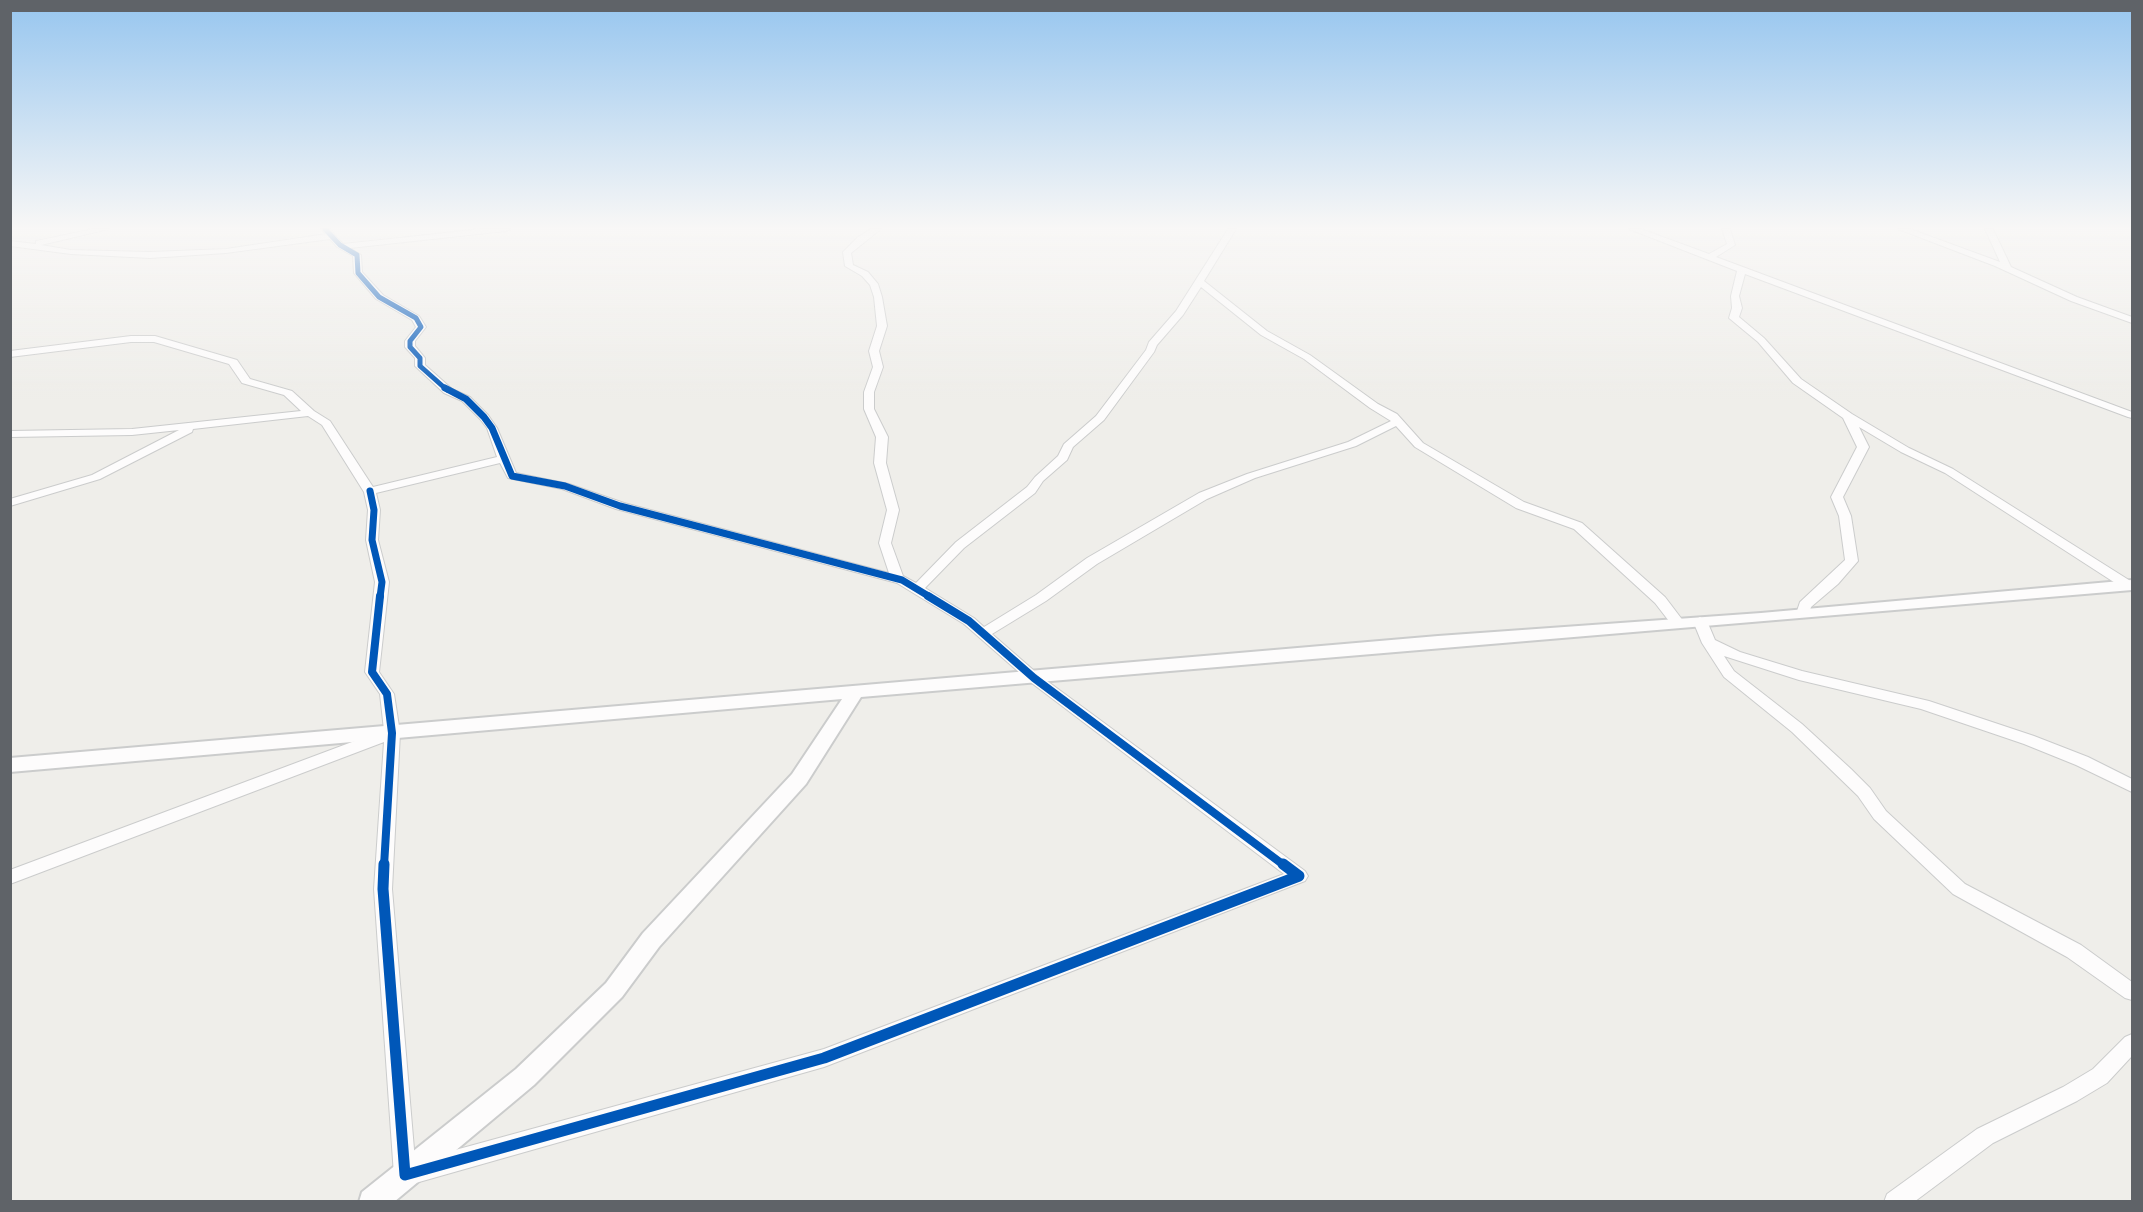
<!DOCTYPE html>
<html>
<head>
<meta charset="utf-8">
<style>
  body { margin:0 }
  #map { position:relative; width:2143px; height:1212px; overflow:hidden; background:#efeeea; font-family:"Sofia Sans Condensed",sans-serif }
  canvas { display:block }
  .frame { position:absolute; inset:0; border:12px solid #5f6368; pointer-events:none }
</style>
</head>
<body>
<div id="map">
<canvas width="2143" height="1212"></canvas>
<div class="frame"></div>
</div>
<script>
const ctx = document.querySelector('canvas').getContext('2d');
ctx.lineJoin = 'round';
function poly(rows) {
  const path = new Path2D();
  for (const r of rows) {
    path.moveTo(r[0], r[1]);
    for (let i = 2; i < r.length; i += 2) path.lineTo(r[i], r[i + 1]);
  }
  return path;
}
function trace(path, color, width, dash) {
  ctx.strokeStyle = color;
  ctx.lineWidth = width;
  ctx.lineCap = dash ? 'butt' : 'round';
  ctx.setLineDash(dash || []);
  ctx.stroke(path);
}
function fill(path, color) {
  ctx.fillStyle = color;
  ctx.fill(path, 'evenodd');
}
const minor = poly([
  [93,229,109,229,41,245,71,250,150,252,226,249,326,234,321,229,329,229,343,244,482,229,510,229,506,231,350,248,361,255,362,272,383,295,419,316,426,327,415,341,415,346,425,358,425,365,452,389,470,397,488,415,497,428,516,473,569,484,624,503,889,573,879,543,887,510,874,463,876,437,864,409,864,392,873,367,869,351,877,326,874,297,870,285,862,276,845,266,843,252,858,237,871,229,881,229,851,253,853,265,868,272,878,284,882,297,887,326,879,351,883,367,874,392,874,409,888,437,886,463,899,510,891,543,903,576,916,583,956,542,1027,487,1035,477,1058,456,1064,444,1096,416,1146,350,1149,342,1176,311,1228,229,1236,229,1204,281,1267,331,1310,355,1378,404,1397,414,1423,443,1524,502,1582,523,1665,597,1684,622,1677,626,1672,625,1655,603,1574,529,1516,508,1415,447,1396,426,1356,446,1255,478,1207,499,1097,564,1046,601,992,634,1039,675,1305,871,1308,876,1305,881,824,1067,405,1186,397,1183,394,1175,374,889,384,742,10,884,10,870,384,730,380,694,365,672,375,582,366,540,368,510,364,492,322,425,308,416,193,429,192,432,100,479,10,506,10,499,92,475,179,430,132,435,10,437,10,431,132,429,301,411,284,395,242,383,229,364,154,342,131,342,10,357,10,351,131,336,155,336,237,360,250,379,292,391,314,411,330,421,373,487,497,457,487,428,480,419,462,401,444,393,415,366,415,358,405,347,405,341,416,327,412,320,376,299,354,273,353,256,337,247,330,239,226,253,150,258,71,254,10,246,10,241,36,244,36,241,93,229],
  [1201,287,1261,335,1304,359,1370,408,1391,421,1348,442,1247,474,1199,493,1087,558,1036,595,984,627,974,618,925,588,964,548,1035,493,1043,481,1067,460,1073,447,1104,420,1154,352,1157,345,1183,315,1201,287],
  [500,463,508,478,562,489,616,509,897,583,964,624,1029,681,1284,874,824,1049,415,1161,392,889,400,733,394,694,379,672,389,582,378,540,380,510,376,493,500,463],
  [1629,229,1641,229,1709,254,1727,244,1722,229,1730,229,1735,245,1716,257,2132,412,2132,418,2128,417,1745,274,1739,296,1742,308,1739,317,1764,338,1801,379,1852,414,1909,448,1953,469,2132,582,2132,588,2123,588,1945,473,1901,452,1859,427,1869,447,1843,497,1851,516,1858,561,1838,584,1811,607,1808,617,1798,617,1796,614,1800,602,1845,560,1839,516,1831,497,1857,447,1843,418,1793,383,1758,342,1729,318,1732,308,1731,296,1737,271,1629,229],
  [1898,229,1910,229,2000,262,1985,229,1993,229,2011,267,2077,297,2132,317,2132,323,2071,301,1995,266,1898,229],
  [1700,617,1707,621,1715,640,1740,652,1802,671,1929,701,2034,736,2088,757,2132,779,2132,792,2076,765,2024,744,1921,709,1799,680,1724,656,1734,671,1802,724,1851,769,1870,788,1886,811,1965,884,2081,945,2132,982,2132,1000,2125,998,2067,957,1953,894,1874,819,1858,796,1792,732,1724,677,1702,643,1693,621,1700,617],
  [2132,1034,2132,1056,2107,1083,2077,1101,1993,1143,1914,1202,1884,1202,1887,1194,1977,1129,2063,1087,2093,1069,2125,1037,2132,1034]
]);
const tertiary = poly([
  [2132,580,2132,590,861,697,806,784,659,947,622,997,534,1085,394,1202,359,1202,362,1192,516,1069,606,983,643,933,792,774,842,699,10,772,10,758,1438,636,1761,613,2132,580]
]);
const cyclewayFar3 = poly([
  [325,229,340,245,357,255,358,273,379,297,416,318,421,327,410,341,410,347,420,358,420,366,447,390]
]);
const cyclewayFar2 = poly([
  [445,388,466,399,484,417,492,428,512,476,565,486,620,506,902,580,930,597],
  [370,491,374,510,372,540,382,582,380,597]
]);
const cyclewayFar1 = poly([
  [380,596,372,672,387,694,392,733,384,866],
  [928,596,969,621,1034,678,1285,866]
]);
const cycleway = poly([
  [384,864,383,889,405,1175,824,1058,1299,876,1283,864]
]);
trace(minor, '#cbcccc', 2);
trace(tertiary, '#cbcccc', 4);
fill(minor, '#fdfcfc');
fill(tertiary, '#fdfcfc');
trace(cyclewayFar3, '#0057b8', 5);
trace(cyclewayFar2, '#0057b8', 7);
trace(cyclewayFar1, '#0057b8', 8);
trace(cycleway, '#0057b8', 11);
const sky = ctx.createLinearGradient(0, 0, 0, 399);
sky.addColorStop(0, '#97c6ef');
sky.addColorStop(0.57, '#f8f7f6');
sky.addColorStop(1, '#f8f7f600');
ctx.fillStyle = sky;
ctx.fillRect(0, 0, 2143, 399);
</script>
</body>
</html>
